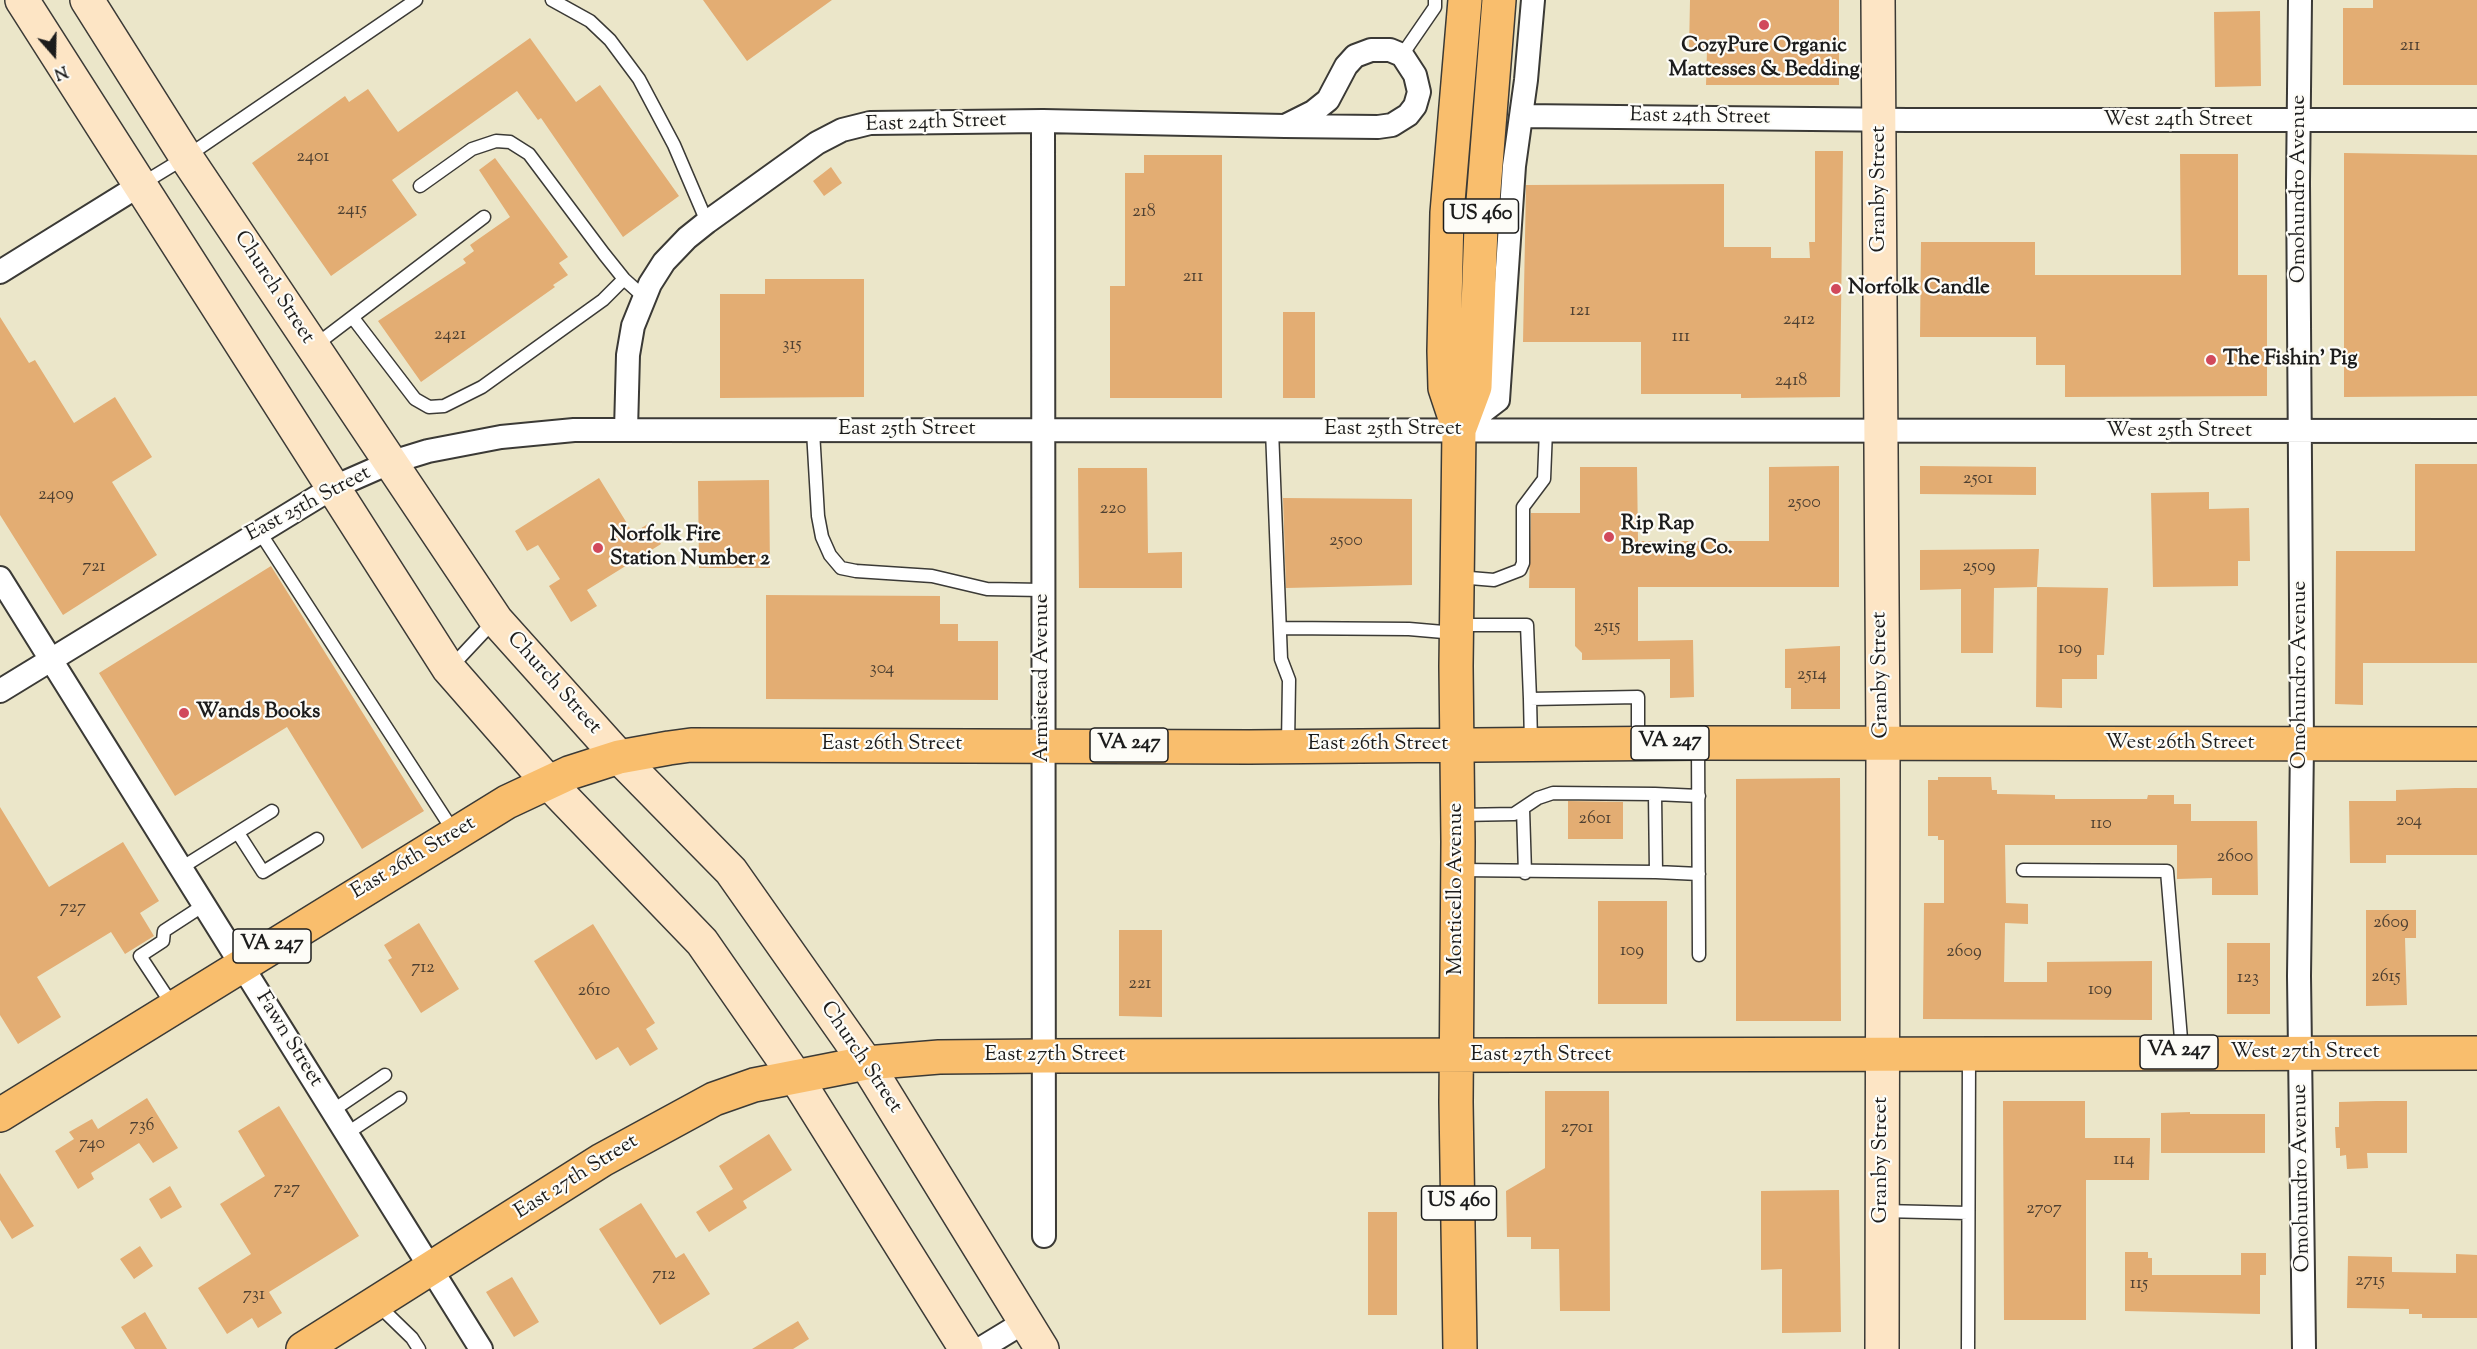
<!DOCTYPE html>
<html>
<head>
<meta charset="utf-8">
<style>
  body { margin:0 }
  #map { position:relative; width:2477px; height:1349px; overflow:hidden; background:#ebe6c9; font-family:"Sorts Mill Goudy",serif }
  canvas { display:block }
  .north { position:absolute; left:24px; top:24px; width:60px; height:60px; -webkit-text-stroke:4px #fdfcf7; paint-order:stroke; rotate:160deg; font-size:16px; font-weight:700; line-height:24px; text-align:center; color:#1c1c1c }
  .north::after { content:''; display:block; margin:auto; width:21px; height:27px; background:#1c1c1c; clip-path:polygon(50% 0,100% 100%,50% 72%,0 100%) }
</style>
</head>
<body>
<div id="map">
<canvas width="2477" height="1349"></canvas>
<div class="north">N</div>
</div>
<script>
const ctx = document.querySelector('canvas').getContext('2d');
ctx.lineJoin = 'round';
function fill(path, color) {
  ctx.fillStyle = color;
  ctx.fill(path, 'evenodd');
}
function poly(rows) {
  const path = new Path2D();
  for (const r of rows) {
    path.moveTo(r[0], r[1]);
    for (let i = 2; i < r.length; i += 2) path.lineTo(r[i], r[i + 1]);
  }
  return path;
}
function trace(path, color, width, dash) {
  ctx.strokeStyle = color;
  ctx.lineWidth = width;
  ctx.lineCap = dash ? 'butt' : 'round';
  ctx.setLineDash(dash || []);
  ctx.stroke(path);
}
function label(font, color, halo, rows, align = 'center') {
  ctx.font = font + ' "Sorts Mill Goudy",serif';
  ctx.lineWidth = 4.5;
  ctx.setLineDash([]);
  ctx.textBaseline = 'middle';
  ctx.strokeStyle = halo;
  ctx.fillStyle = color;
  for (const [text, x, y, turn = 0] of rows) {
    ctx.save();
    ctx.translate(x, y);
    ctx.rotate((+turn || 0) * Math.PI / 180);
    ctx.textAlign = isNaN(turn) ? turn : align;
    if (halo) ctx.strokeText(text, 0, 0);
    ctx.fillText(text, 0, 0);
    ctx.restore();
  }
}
const building = poly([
  [703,0,832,0,747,61],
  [1690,0,1839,0,1839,85,1706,85,1707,50,1689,51],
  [2373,0,2477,0,2477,85,2343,85,2343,8,2373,8],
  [2260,11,2261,86,2215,87,2214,12],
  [530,38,576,102,600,85,679,196,623,237,541,118,538,120,517,91,392,180,417,215,331,276,252,163,345,96,349,102,368,89,398,132],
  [1815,151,1843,151,1840,397,1741,398,1741,394,1641,394,1641,342,1523,342,1526,185,1724,184,1724,247,1771,247,1771,258,1810,258,1809,242,1815,242],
  [2344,153,2477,155,2477,396,2344,397],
  [2180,154,2238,154,2238,275,2267,275,2267,396,2065,397,2065,365,2036,365,2036,337,1920,337,1921,242,2035,242,2035,275,2181,275],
  [1144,155,1222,155,1222,398,1110,398,1110,286,1125,286,1125,173,1144,173],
  [495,158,568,257,559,263,568,275,553,285,555,287,421,382,378,321,466,263,463,259,474,251,470,245,510,217,479,170],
  [831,167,842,183,824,196,813,181],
  [765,279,864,279,864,397,720,398,720,294,765,294],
  [1283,312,1315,312,1315,398,1283,398],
  [0,317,29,363,35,360,74,423,115,397,152,457,112,482,157,555,63,615,0,515],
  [2415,464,2477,464,2477,663,2363,663,2363,705,2335,704,2336,551,2415,551],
  [1839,466,1839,587,1638,587,1638,641,1693,640,1694,697,1670,698,1670,659,1582,660,1582,653,1575,646,1575,588,1529,588,1531,513,1580,513,1580,467,1637,467,1638,541,1769,541,1769,467],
  [1920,466,2036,467,2036,495,1920,494],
  [1078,468,1147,468,1148,553,1182,552,1182,588,1079,588],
  [599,478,633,533,648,524,661,544,587,590,597,606,571,622,549,586,560,579,538,545,527,551,515,531],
  [769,480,770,568,699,568,698,481],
  [2209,492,2209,509,2249,508,2250,561,2238,561,2238,586,2153,587,2151,493],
  [1283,498,1412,499,1412,585,1286,588],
  [2039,549,2037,587,1994,588,1993,653,1961,653,1961,589,1920,590,1920,550],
  [271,566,424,811,362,849,287,727,175,796,99,673],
  [2037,587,2108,588,2104,655,2097,655,2097,679,2062,679,2062,708,2036,707],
  [766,595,940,596,940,624,958,624,958,641,998,641,998,700,766,699],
  [1840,646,1840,709,1791,709,1791,688,1785,688,1785,649],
  [1938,777,1991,777,1992,790,1997,790,1997,794,2055,795,2055,799,2147,799,2148,795,2174,795,2174,804,2191,804,2191,821,2257,821,2258,895,2212,895,2212,878,2177,879,2177,845,2005,845,2006,903,2028,904,2028,924,2005,923,2004,982,2047,982,2047,962,2152,961,2152,1020,1923,1019,1924,903,1944,903,1944,840,1938,840,1938,836,1928,836,1928,780,1938,780],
  [1840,778,1841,1021,1736,1021,1736,779],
  [2455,788,2477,788,2477,855,2386,855,2386,863,2350,863,2349,801,2396,801,2396,790],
  [1568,801,1623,802,1623,839,1568,839],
  [0,807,49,887,123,842,159,901,140,913,154,936,125,954,111,932,37,977,61,1017,18,1044,0,1015],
  [1598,901,1667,901,1667,1004,1598,1004],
  [2366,910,2416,910,2416,938,2405,938,2407,1005,2366,1006],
  [419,923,459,989,421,1013,388,960,392,958,384,945],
  [593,924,655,1023,646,1029,658,1049,630,1066,618,1047,596,1060,534,961],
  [1119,930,1162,930,1162,1017,1119,1016],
  [2227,943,2270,943,2270,1014,2227,1014],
  [1545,1091,1609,1091,1610,1311,1560,1311,1559,1249,1531,1249,1531,1237,1507,1237,1506,1191,1545,1168],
  [147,1098,178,1148,153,1163,139,1143,91,1173,94,1179,78,1189,55,1151,74,1139,69,1132,92,1119,98,1129],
  [2003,1101,2085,1101,2085,1138,2150,1138,2149,1180,2086,1180,2086,1320,2004,1320],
  [2376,1101,2407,1101,2407,1153,2367,1153,2368,1168,2347,1169,2346,1155,2340,1156,2340,1148,2336,1148,2335,1127,2339,1127,2339,1102],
  [279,1106,359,1236,269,1292,282,1313,258,1328,252,1318,227,1334,198,1288,251,1254,220,1204,265,1176,238,1131],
  [2190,1112,2190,1114,2265,1114,2265,1153,2161,1153,2161,1113],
  [769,1134,792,1170,743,1201,747,1208,709,1232,696,1212,733,1189,719,1166],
  [0,1173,34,1226,12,1239,0,1220],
  [170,1186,182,1207,161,1219,149,1199],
  [1839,1190,1841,1332,1782,1333,1782,1269,1761,1270,1761,1191],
  [641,1203,676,1258,684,1253,710,1294,660,1325,599,1229],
  [1368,1212,1397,1212,1397,1315,1368,1315],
  [140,1246,153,1266,134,1279,120,1259],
  [2125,1252,2148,1252,2148,1258,2152,1258,2152,1275,2241,1275,2241,1253,2266,1253,2266,1275,2260,1275,2260,1314,2125,1311],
  [2456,1254,2477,1255,2477,1318,2422,1318,2422,1314,2409,1314,2409,1309,2347,1308,2348,1256,2392,1257,2392,1272,2456,1273],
  [512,1277,539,1322,514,1337,486,1292],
  [145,1312,167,1349,135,1349,121,1327],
  [798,1321,809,1339,793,1349,752,1349]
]);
const lane = poly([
  [552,0,590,21,610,40,639,79,674,145,707,222],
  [1402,55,1435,7,1435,0],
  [140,185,186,157,416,0],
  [420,186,472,149,496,141,510,142,529,154,604,254,624,279,644,297],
  [353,318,415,399,429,407,444,406,482,387,603,300,624,279],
  [313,347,484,217],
  [1272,430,1281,659,1289,680,1288,745],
  [813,431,818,516,822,537,830,555,841,568,856,571,932,576,987,589,1042,590],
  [259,531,454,832],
  [1458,577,1494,580,1520,570,1523,563,1523,507,1544,479,1546,430],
  [1458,625,1527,625,1530,699,1638,697,1638,742],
  [1280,628,1409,629,1455,633],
  [451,667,495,620],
  [1530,699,1531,743],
  [1698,744,1699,955],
  [1655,794,1699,796],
  [1523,809,1525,873],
  [1459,815,1514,814,1538,798,1553,793,1655,794,1656,872,1459,870],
  [238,833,263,872,317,839],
  [181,868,272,811],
  [2023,870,2167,871,2182,1051],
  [1656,872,1699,874],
  [173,1006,140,956,163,941,164,931,204,905],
  [332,1111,385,1075],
  [346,1134,400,1098],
  [1883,1211,1968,1213],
  [377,1304,412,1338,419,1349],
  [1968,1349,1969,1056]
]);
const street = poly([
  [2300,0,2298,182,2302,745,2299,976,2304,1349],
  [1521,116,1908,120,2477,120],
  [1043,121,1044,1236],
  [0,272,140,185],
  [1460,429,1498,400,1514,166,1526,80,1533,0],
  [626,430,628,355,633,326,650,284,664,262,687,238,707,222,817,143,842,130,870,123,1043,121,1285,126,1378,127,1392,125,1408,115,1415,106,1419,92,1415,75,1402,55,1390,50,1371,50,1355,56,1346,66,1328,100,1313,112,1285,126],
  [0,578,481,1349],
  [0,691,332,488,389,463,428,451,501,437,574,430,626,430,2477,431],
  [980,1349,1026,1321]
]);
const secondary = poly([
  [22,0,449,669,548,782,702,942,795,1076,966,1349],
  [87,0,186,157,496,620,619,757,731,871,866,1063,1042,1349],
  [1878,0,1883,745,1882,1349]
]);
const primary = poly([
  [1459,430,1475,387,1481,227,1499,0],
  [0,1115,507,802,569,773,619,757,669,748,691,745,1249,747,1698,743,2477,744],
  [303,1349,602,1160,714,1099,754,1085,866,1063,939,1057,1044,1056,2477,1053],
  [1460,1349,1456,1102,1458,842,1456,666,1459,430,1445,388,1444,351,1447,213,1465,0]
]);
const markers = [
  [1764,25,6,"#d1495b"],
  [1836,289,6,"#d1495b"],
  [2211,360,6,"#d1495b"],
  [1609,537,6,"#d1495b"],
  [598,548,6,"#d1495b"],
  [184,713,6,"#d1495b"]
];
const numberNames = [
  ["211",2410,47],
  ["2401",313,158],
  ["2415",352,211],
  ["218",1144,213],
  ["211",1193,278],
  ["121",1580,312],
  ["2412",1799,321],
  ["2421",450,336],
  ["111",1681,338],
  ["315",792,346],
  ["2418",1791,382],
  ["2501",1978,480],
  ["2409",56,496],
  ["2500",1804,504],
  ["220",1113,510],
  ["2500",1346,542],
  ["721",94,568],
  ["2509",1979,568],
  ["2515",1607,628],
  ["109",2070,650],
  ["304",882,670],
  ["2514",1812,676],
  ["2601",1595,820],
  ["204",2409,822],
  ["110",2101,825],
  ["2600",2235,858],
  ["727",73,909],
  ["2609",2391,924],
  ["109",1632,952],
  ["2609",1964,953],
  ["712",423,969],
  ["2615",2386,978],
  ["123",2248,979],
  ["221",1140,985],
  ["109",2100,991],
  ["2610",594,992],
  ["736",142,1127],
  ["2701",1577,1129],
  ["740",92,1145],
  ["114",2124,1161],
  ["727",287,1190],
  ["2707",2044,1210],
  ["712",664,1276],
  ["2715",2370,1282],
  ["115",2139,1285],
  ["731",254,1296]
];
const shields = [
  [1481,216,75],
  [1670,743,78],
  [1129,745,78],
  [272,946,78],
  [2179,1052,78],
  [1459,1203,75]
];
const shieldNames = [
  ["US 460",1481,216],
  ["VA 247",1670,743],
  ["VA 247",1129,745],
  ["VA 247",272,946],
  ["VA 247",2179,1052],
  ["US 460",1459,1203]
];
const poiNames = [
  ["CozyPure Organic",1764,47,"center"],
  ["Mattesses & Bedding",1764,71,"center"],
  ["Norfolk Candle",1848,289],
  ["The Fishin' Pig",2223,360],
  ["Rip Rap",1621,525],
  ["Brewing Co.",1621,549],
  ["Norfolk Fire",610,536],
  ["Station Number 2",610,560],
  ["Wands Books",196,713]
];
const streetNames = [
  ["East 24th Street",1700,118,1],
  ["West 24th Street",2178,121],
  ["East 24th Street",936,124,-2],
  ["Granby Street",1880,189,-90],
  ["Omohundro Avenue",2300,189,-90],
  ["Church Street",273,288,57],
  ["East 25th Street",907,430],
  ["East 25th Street",1393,430],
  ["West 25th Street",2179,432],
  ["East 25th Street",309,505,-28],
  ["Granby Street",1882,675,-91],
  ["Omohundro Avenue",2301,675,-90],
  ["Armistead Avenue",1043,678,-90],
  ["Church Street",553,684,48],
  ["West 26th Street",2180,744],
  ["East 26th Street",892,745],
  ["East 26th Street",1378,745],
  ["East 26th Street",414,859,-31],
  ["Monticello Avenue",1457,889,-90],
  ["Fawn Street",288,1040,58],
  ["West 27th Street",2305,1053],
  ["East 27th Street",1055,1056],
  ["East 27th Street",1541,1056],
  ["Church Street",860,1058,56],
  ["Granby Street",1882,1160,-90],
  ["East 27th Street",577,1178,-32],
  ["Omohundro Avenue",2303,1178,-91]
];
fill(building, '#e3ad73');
trace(lane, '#3b3a36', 15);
trace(street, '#3b3a36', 26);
trace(secondary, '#3b3a36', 36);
trace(primary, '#3b3a36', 36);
trace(lane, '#fff', 12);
trace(street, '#fff', 22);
trace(secondary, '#fde5c5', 33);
trace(primary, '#f9be6d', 33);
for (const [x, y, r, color] of markers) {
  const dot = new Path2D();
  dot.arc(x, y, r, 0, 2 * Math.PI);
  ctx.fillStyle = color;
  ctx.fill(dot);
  trace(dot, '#fdfcf7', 2);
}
label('18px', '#4e4032', null, numberNames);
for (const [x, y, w] of shields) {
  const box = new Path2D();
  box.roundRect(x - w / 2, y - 17, w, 34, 4.5);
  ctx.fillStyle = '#fdfcf7';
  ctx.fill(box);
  trace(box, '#1c1c1c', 1.5);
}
label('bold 20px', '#1c1c1c', null, shieldNames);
label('bold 21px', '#1c1c1c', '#fdfcf7', poiNames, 'left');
label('21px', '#1c1c1c', '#fdfcf7', streetNames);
</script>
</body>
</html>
